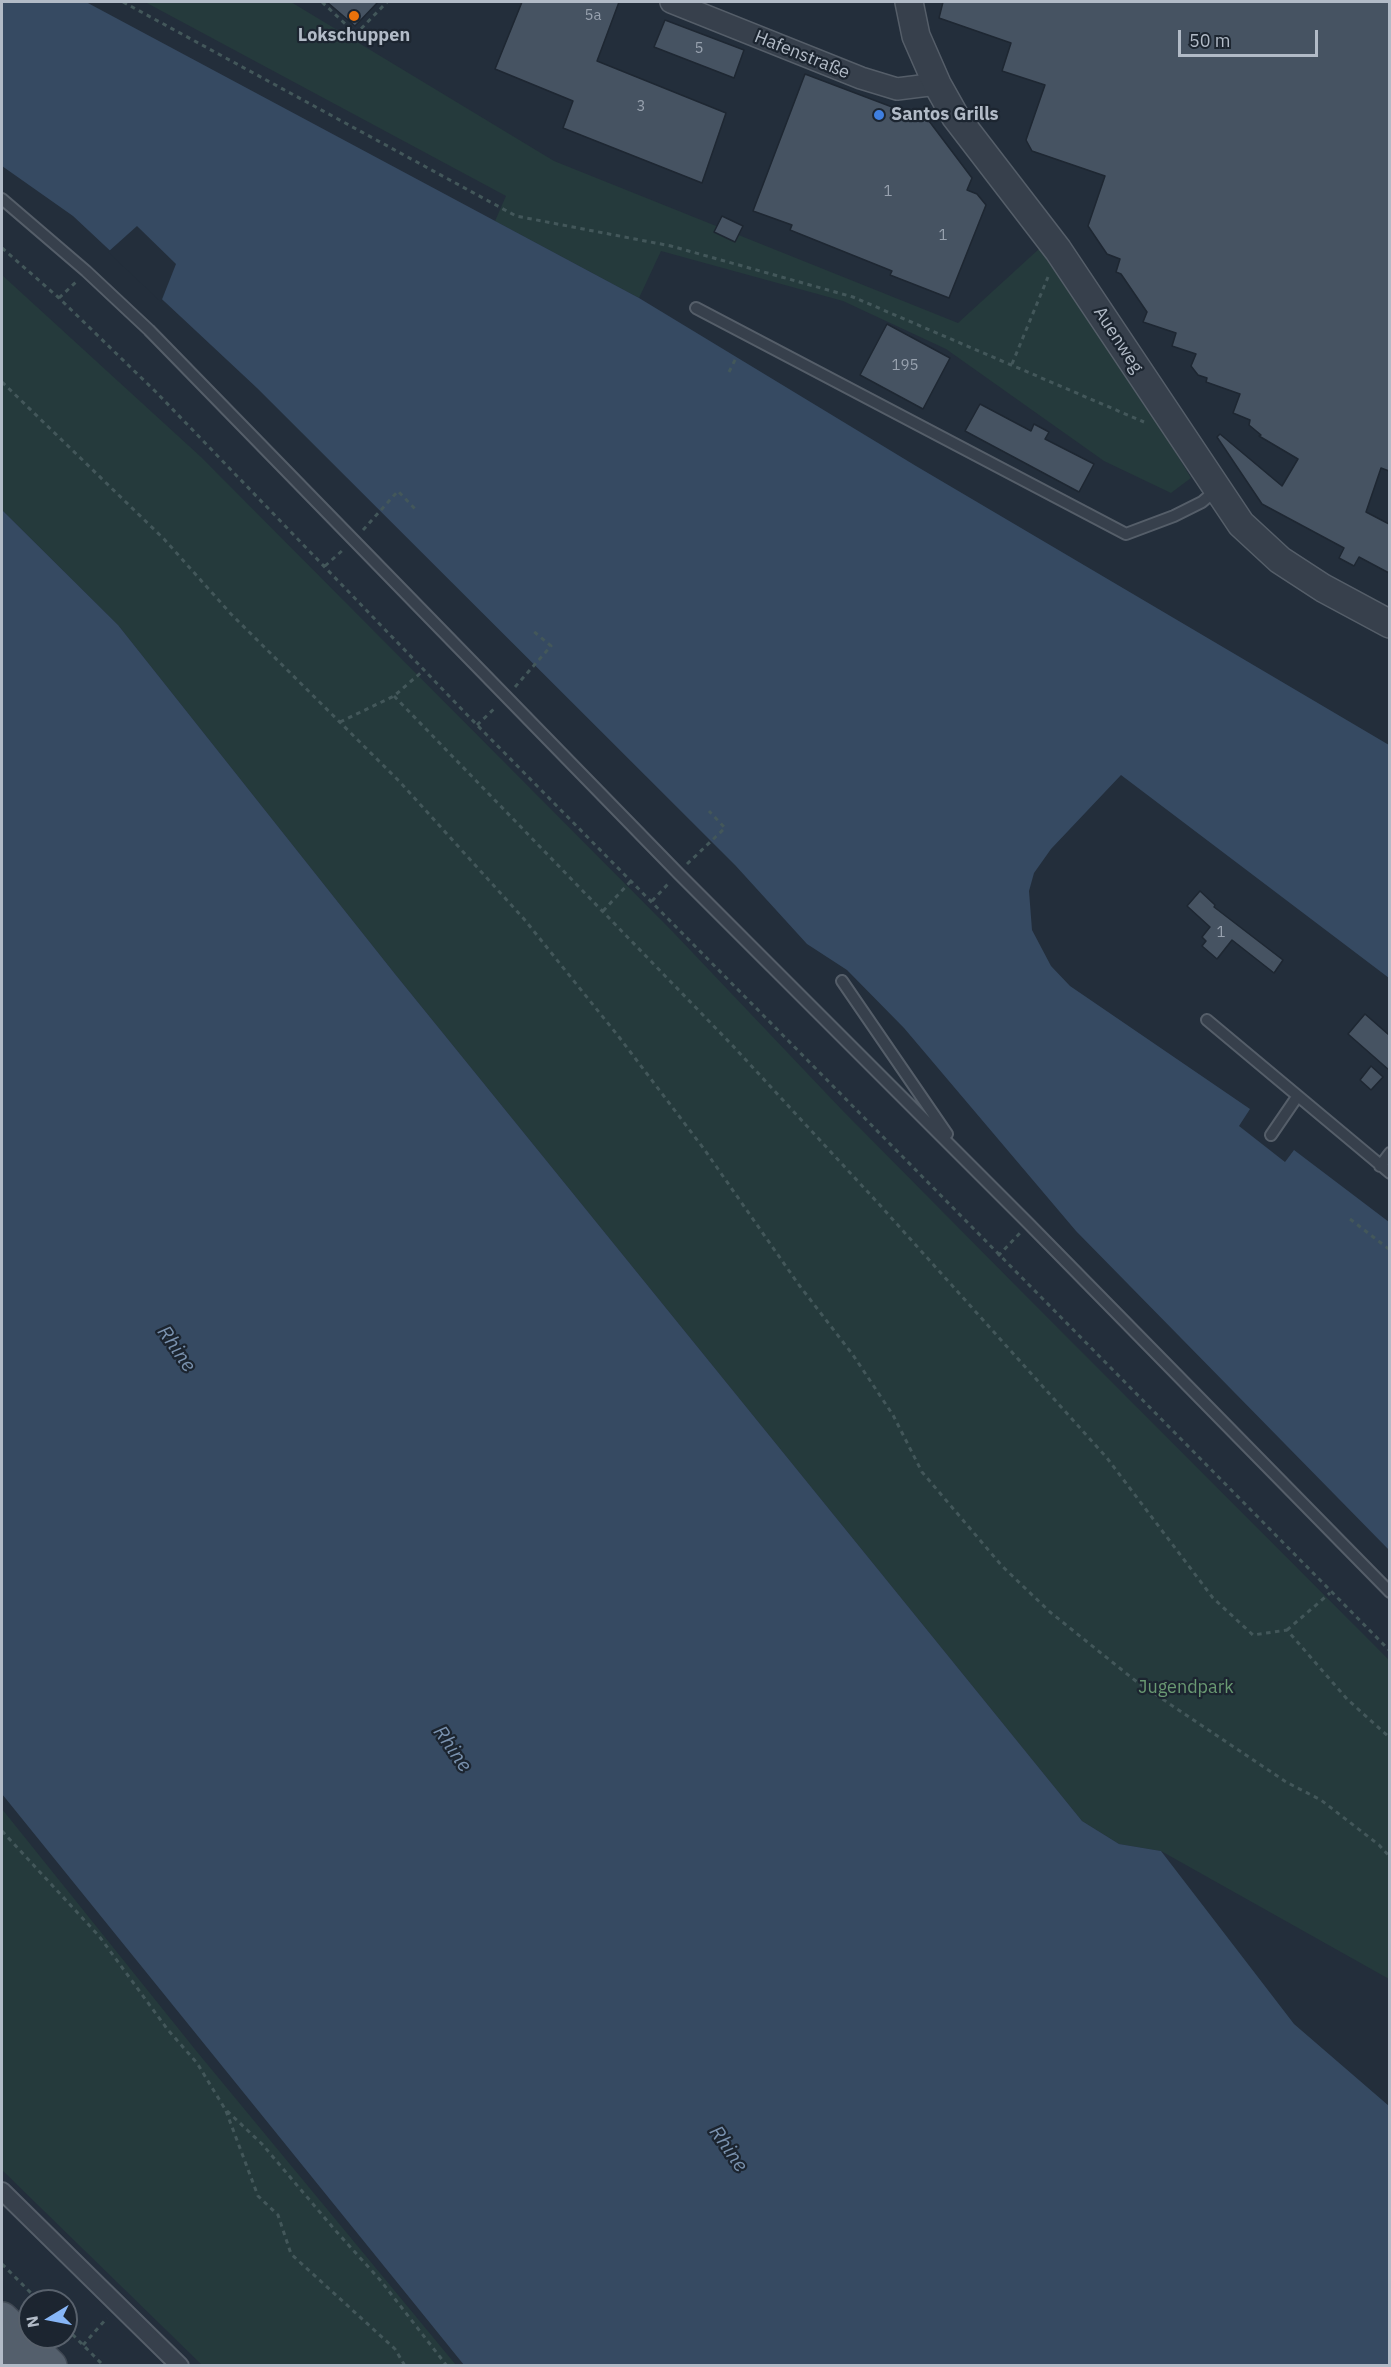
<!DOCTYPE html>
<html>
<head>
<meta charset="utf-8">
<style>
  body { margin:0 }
  #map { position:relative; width:1391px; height:2367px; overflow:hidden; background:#232e3b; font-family:"IBM Plex Sans",sans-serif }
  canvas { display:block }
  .frame { position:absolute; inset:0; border:3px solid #b2bbc7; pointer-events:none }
  .north { position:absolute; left:18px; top:2289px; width:60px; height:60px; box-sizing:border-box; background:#1c2530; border:2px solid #58616c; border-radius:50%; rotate:260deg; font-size:16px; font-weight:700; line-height:24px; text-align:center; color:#b2bbc7 }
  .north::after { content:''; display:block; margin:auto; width:21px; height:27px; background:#87b6f7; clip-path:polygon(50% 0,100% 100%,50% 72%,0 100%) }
  .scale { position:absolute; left:1178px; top:30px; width:140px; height:27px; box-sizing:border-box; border:3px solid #b2bbc7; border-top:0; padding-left:8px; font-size:18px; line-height:21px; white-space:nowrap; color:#b2bbc7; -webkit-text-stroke:4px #1c2530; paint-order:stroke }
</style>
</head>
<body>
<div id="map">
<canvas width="1391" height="2367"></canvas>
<div class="frame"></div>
<div class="north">N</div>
<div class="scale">50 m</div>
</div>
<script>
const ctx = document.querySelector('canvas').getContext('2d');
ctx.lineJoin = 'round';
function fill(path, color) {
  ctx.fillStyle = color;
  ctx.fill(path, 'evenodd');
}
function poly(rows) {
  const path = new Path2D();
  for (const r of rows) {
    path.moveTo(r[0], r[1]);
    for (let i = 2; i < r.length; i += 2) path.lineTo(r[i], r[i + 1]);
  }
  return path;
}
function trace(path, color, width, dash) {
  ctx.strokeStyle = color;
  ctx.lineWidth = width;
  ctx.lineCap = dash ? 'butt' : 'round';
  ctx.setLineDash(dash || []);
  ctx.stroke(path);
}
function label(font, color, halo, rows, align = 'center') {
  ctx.font = font + ' "IBM Plex Sans",sans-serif';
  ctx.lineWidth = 4.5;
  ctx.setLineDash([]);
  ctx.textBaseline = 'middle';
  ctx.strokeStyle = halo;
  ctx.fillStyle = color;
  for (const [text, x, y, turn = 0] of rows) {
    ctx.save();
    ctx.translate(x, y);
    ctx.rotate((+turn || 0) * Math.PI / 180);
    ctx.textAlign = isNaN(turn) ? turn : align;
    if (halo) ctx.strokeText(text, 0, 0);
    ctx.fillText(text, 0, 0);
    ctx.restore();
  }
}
const green = poly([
  [145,2,291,2,554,161,958,323,1040,248,1100,327,1191,478,1171,493,1104,461,946,349,843,301,661,251,639,298,495,221,506,196],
  [2,275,201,457,673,932,843,1111,1023,1293,1389,1660,1389,1979,1161,1851,1119,1844,1082,1821,395,974,118,625,2,510],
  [2,1809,198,2053,456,2365,202,2365,2,2170]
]);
const water = poly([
  [2,2,86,2,639,298,916,466,1389,745,1389,978,1121,775,1051,849,1034,873,1029,891,1032,930,1051,966,1070,986,1250,1109,1239,1126,1285,1162,1294,1150,1389,1222,1389,1550,1076,1231,904,1028,847,970,807,944,735,865,257,388,73,216,2,166],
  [2,510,118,625,395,974,1082,1821,1119,1844,1161,1851,1294,2024,1389,2106,1389,2365,464,2365,2,1794]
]);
const pier = poly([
  [137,226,176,264,161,302,108,252]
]);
const building = poly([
  [327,2,378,2,355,26,327,2],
  [522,2,619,2,597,61,726,113,702,183,563,128,573,101,495,69,522,2],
  [943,2,1389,2,1389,471,1381,468,1366,512,1389,524,1389,573,1359,557,1354,566,1339,558,1344,548,1262,504,1217,437,1220,434,1282,486,1298,459,1259,436,1261,435,1249,425,1250,420,1233,413,1240,394,1206,382,1207,378,1198,375,1191,366,1196,354,1172,346,1176,333,1143,322,1147,312,1121,274,1116,272,1120,259,1107,254,1088,226,1105,176,1032,151,1026,140,1045,85,1002,71,1011,43,939,18,943,2],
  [665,20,744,50,734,78,654,47,665,20],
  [805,74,929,121,972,178,967,190,977,194,986,205,949,298,890,275,892,271,790,230,792,225,753,211,805,74],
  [722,216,743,226,735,242,714,232,722,216],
  [887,324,950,358,923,409,860,375,887,324],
  [980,404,1031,431,1034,424,1049,432,1045,439,1094,464,1079,492,965,431,980,404],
  [1200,891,1215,905,1214,907,1283,960,1274,973,1232,940,1217,959,1202,946,1206,941,1202,937,1210,927,1187,906,1200,891],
  [1365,1014,1389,1035,1389,1070,1348,1034,1365,1014],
  [1371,1066,1383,1077,1371,1090,1360,1080,1371,1066]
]);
const path = poly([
  [123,2,516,216,671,246,853,297,1144,422],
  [322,2,356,34,387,2],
  [2,248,59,298,156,392,477,725,1390,1651],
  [59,298,77,281],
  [1012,364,1048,277],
  [729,372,736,358],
  [2,382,164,539,231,614,399,781,524,919,619,1037,704,1149,799,1285,853,1355,893,1415,922,1472,1002,1566,1050,1612,1137,1682,1286,1782,1321,1800,1379,1845,1390,1857],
  [363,530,398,491,417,511],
  [325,566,344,549],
  [515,687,551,646,532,630],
  [394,696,733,1046,878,1203,1107,1458,1213,1598,1253,1635,1287,1630,1347,1699,1390,1738],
  [340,722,394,696,424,670],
  [477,725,496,707],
  [687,864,725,828,709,811],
  [652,901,668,884],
  [603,911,631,881],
  [1350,1219,1390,1250],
  [998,1256,1020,1233],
  [1287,1630,1330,1593],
  [2,1831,99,1936,168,2030,197,2063,225,2109,262,2144,335,2230,381,2281,447,2366],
  [226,2111,258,2196,278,2215,291,2254,395,2349,405,2366],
  [2,2264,39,2301],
  [66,2328,104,2366],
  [83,2345,107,2318]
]);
const service = poly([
  [2,199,86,271,149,330,678,873,1029,1224,1390,1592],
  [696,308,1126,534,1174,516,1202,502,1216,490],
  [842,981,947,1134],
  [1207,1020,1390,1173],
  [1271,1135,1297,1097],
  [1380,1166,1390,1153]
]);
const pedestrian = poly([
  [2,2191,180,2366]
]);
const minor = poly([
  [671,2,861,78,897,89,937,84]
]);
const tertiary = poly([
  [909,2,916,36,937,84,955,116,1058,250,1241,524,1280,560,1323,588,1390,624]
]);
const primary = poly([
  [2,2319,50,2366],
  [2,2355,12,2366]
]);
const markers = [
  [354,16,6,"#e8710a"],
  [879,115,6,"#3f7fe0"]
];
const numberNames = [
  ["5a",593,16],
  ["5",699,49],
  ["3",641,107],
  ["1",888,192],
  ["1",943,236],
  ["195",905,366],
  ["1",1221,933]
];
const poiNames = [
  ["Lokschuppen",354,36],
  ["Santos Grills",891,115,"left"]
];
const streetNames = [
  ["Hafenstraße",802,55,22],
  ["Auenweg",1118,340,57]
];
const parkNames = [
  ["Jugendpark",1186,1688]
];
const waterNames = [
  ["Rhine",176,1349,55],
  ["Rhine",452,1749,55],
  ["Rhine",728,2149,55]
];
fill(green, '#253a3c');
fill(water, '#364a62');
fill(pier, '#232e3b');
fill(building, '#465362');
trace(building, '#1e2732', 1.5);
trace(service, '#555e69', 14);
trace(pedestrian, '#555e69', 20);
trace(minor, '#555e69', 24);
trace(tertiary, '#555e69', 30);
trace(primary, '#404954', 36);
trace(path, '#43575a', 3, [4.5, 4.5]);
trace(service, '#37404c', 10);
trace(pedestrian, '#37404c', 16);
trace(minor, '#37404c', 21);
trace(tertiary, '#37404c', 27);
trace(primary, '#545f6c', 33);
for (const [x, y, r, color] of markers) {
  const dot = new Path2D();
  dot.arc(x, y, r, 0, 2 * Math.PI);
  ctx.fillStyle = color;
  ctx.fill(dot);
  trace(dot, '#1c2530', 2);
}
label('15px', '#97a1ae', null, numberNames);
label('bold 18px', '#b2bbc7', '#1c2530', poiNames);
label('18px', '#b2bbc7', '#1c2530', streetNames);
label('18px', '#699872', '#1c2530', parkNames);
label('italic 20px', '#7a92af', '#1c2530', waterNames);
</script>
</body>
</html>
